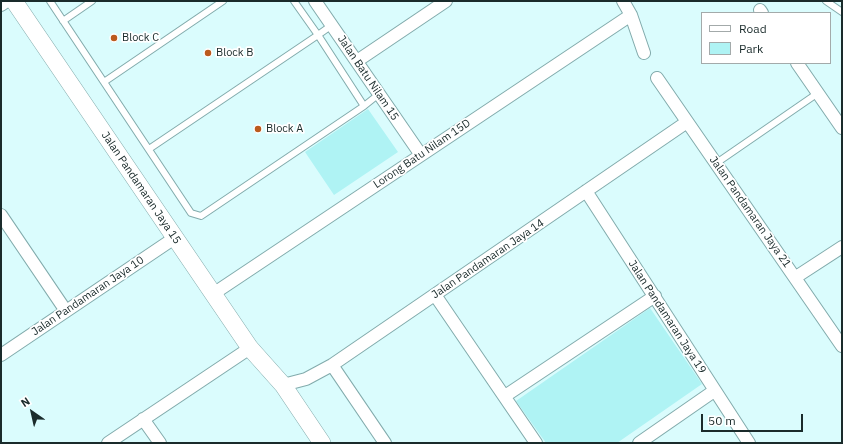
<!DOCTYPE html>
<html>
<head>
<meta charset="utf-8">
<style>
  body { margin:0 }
  #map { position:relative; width:843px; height:444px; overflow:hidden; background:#dafcfd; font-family:"IBM Plex Sans",sans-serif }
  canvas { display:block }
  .frame { position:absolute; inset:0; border:2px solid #1a2b2b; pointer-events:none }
  .legend { position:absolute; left:701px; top:12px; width:130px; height:52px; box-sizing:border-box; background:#fff; border:1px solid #a3aaaa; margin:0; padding:5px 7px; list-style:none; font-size:12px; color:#1a2b2b }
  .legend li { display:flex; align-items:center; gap:8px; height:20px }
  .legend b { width:20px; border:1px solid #a3aaaa }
  .north { position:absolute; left:12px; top:392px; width:40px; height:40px; -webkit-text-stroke:3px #fff; paint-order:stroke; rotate:326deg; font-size:11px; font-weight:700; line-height:16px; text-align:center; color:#1a2b2b }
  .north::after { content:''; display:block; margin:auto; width:14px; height:18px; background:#1a2b2b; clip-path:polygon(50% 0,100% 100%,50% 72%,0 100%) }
  .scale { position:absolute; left:701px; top:414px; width:102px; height:18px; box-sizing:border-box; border:2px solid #1a2b2b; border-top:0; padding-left:5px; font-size:12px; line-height:14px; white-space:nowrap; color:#1a2b2b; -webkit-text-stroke:3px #fff; paint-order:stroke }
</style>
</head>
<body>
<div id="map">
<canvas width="843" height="444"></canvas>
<div class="frame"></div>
<ul class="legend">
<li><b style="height:5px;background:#fff"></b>Road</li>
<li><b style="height:11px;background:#aff3f4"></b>Park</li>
</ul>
<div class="north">N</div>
<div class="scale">50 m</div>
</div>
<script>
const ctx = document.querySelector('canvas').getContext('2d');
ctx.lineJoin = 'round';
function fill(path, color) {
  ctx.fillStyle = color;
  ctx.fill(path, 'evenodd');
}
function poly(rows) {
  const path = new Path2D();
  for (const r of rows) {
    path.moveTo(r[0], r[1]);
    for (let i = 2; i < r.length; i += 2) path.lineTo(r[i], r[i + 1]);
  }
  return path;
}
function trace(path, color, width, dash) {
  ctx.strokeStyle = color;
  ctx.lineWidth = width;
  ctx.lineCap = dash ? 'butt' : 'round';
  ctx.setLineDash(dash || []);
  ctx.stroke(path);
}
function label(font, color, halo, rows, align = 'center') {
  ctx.font = font + ' "IBM Plex Sans",sans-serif';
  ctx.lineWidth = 3.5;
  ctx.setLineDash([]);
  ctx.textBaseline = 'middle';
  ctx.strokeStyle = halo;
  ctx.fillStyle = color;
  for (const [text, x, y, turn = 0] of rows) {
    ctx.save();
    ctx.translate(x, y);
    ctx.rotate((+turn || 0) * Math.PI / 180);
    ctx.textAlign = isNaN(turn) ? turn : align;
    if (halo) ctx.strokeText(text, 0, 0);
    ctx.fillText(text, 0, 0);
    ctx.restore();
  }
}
const green = poly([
  [368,109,398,152,334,195,305,152],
  [650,308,702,384,617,443,546,443,516,401]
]);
const lane = poly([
  [50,1,191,213,201,216,364,106,318,35,332,25],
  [826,1,842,12],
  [63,21,92,1],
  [104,82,223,1],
  [364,106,379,94],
  [149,149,318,35,294,1],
  [715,164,818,93]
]);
const street = poly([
  [315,1,421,155],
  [623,1,631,15,644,53],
  [1,5,7,1],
  [760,10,762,13],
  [357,61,446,1],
  [797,63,842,128],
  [657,78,842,346],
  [586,191,749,443],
  [1,215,66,311],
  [796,277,842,247],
  [213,294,631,15],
  [435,295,536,443],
  [1,355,176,237],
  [332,365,385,443],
  [283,385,306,379,332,365,687,122],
  [505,396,655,296],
  [143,419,160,443],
  [108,443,250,348],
  [639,443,714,391]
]);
const secondary = poly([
  [14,1,250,348,283,385,322,443]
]);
const markers = [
  [114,38,4,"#bb5a1d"],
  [208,53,4,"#bb5a1d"],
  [258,129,4,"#bb5a1d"]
];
const poiNames = [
  ["Block C",122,38],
  ["Block B",216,53],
  ["Block A",266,129]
];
const streetNames = [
  ["Jalan Batu Nilam 15",368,78,56],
  ["Lorong Batu Nilam 15D",422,154,-34],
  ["Jalan Pandamaran Jaya 15",141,188,56],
  ["Jalan Pandamaran Jaya 21",750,212,55],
  ["Jalan Pandamaran Jaya 14",488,259,-34],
  ["Jalan Pandamaran Jaya 10",88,296,-34],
  ["Jalan Pandamaran Jaya 19",667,317,57]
];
fill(green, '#aff3f4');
trace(lane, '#82abac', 8);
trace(street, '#82abac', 14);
trace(secondary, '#82abac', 18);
trace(lane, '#fff', 6);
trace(street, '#fff', 12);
trace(secondary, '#fff', 17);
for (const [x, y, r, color] of markers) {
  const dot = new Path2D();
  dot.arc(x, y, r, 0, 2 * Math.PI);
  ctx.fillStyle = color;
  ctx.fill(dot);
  trace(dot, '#fff', 1.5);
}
label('11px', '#1a2b2b', '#fff', poiNames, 'left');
label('11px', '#1a2b2b', '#fff', streetNames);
</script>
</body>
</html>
